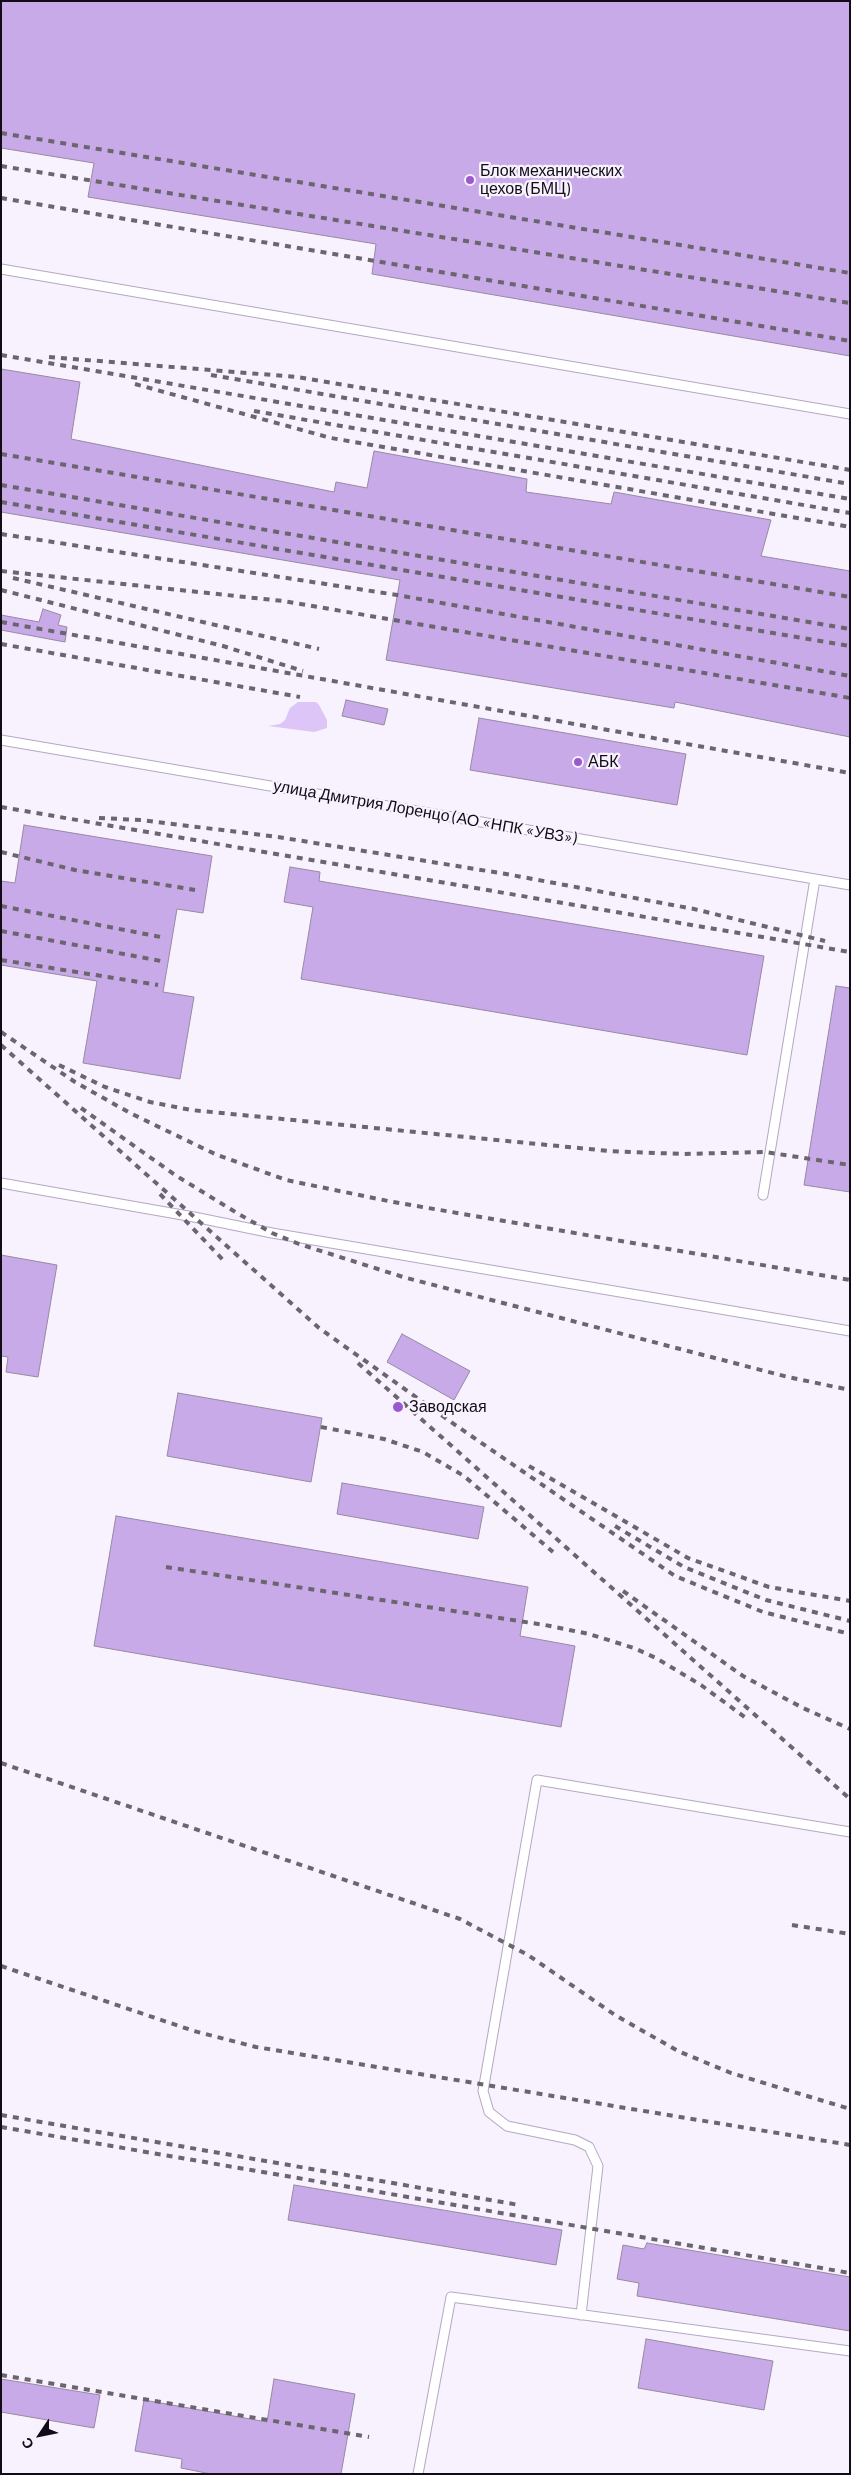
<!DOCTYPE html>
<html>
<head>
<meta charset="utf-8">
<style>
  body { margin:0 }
  #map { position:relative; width:851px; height:2475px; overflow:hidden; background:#f7f2fe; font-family:Barlow,sans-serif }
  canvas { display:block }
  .frame { position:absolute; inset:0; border:2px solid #110c15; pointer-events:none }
  .north { position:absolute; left:15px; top:2410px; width:50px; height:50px; -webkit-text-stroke:4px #f7f2fe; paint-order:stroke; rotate:236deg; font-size:14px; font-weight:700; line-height:20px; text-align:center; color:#110c15 }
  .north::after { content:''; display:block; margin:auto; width:18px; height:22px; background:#110c15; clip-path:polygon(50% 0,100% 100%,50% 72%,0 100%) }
</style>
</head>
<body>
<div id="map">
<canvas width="851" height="2475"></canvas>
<div class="frame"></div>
<div class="north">С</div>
</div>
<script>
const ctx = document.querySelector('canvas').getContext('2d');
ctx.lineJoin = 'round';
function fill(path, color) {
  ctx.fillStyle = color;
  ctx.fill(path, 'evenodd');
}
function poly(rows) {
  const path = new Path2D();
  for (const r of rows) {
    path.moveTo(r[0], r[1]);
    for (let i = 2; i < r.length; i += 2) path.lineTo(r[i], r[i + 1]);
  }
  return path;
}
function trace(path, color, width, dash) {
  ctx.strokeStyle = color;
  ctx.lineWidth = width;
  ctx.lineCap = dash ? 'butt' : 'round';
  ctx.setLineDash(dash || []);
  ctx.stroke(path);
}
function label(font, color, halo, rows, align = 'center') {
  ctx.font = font + ' Barlow,sans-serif';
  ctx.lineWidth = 4.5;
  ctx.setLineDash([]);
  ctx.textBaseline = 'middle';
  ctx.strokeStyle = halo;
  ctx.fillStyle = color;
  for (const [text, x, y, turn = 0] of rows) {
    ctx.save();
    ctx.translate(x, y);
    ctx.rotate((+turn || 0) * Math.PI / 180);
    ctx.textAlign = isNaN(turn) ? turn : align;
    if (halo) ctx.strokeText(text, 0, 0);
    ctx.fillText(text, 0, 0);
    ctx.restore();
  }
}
const green = poly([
  [298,702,316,702,319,705,327,720,327,728,314,732,268,726,280,724,285,720,290,708]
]);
const building = poly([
  [1,1,850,1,850,356,372,274,376,244,88,197,94,163,1,148,1,1],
  [1,369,80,382,71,439,334,492,336,482,367,488,374,451,527,479,526,492,611,504,614,492,771,520,761,556,850,571,850,737,675,702,674,708,386,660,400,580,1,512,1,369],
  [43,609,61,615,58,625,67,627,65,642,1,630,1,615,39,622,43,609],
  [346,700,388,709,384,725,342,716,346,700],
  [479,718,686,754,677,805,470,770,479,718],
  [24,825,212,856,203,913,177,909,163,992,194,997,180,1079,83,1063,97,981,1,965,1,881,15,883,24,825],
  [290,867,320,872,319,881,764,956,747,1055,301,979,313,907,284,902,290,867],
  [836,986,850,988,850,1192,804,1185,836,986],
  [1,1255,57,1265,38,1377,6,1372,8,1357,1,1356,1,1255],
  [402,1334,470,1371,454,1400,387,1362,402,1334],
  [178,1393,322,1418,311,1482,167,1456,178,1393],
  [342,1483,484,1507,478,1539,337,1514,342,1483],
  [116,1516,528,1587,520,1636,575,1646,561,1727,94,1646,116,1516],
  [294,2185,562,2230,556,2265,288,2220,294,2185],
  [647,2243,850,2277,850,2331,637,2296,639,2283,617,2279,623,2245,644,2249,647,2243],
  [646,2339,773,2361,764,2410,638,2388,646,2339],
  [1,2379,100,2395,94,2428,1,2412,1,2379],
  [274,2379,355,2394,341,2474,211,2474,181,2468,182,2459,135,2451,144,2400,267,2422,274,2379]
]);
const service = poly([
  [1,269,850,414],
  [1,740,850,885],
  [1,1183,194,1217,272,1233,850,1331],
  [763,1195,815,879],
  [581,2315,598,2166,589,2147,575,2140,507,2126,489,2112,483,2091,537,1780,850,1832],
  [418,2474,451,2297,850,2351]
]);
const rail = poly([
  [1,133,850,273],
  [1,166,850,303],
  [1,198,850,341],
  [1,355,850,499],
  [49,357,297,377,850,470],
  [211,375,850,484],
  [135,384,331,438,850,527],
  [254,411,850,513],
  [1,454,850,597],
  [1,485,850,629],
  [1,502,850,646],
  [1,534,397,595,850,676],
  [1,571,283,601,850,698],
  [13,578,319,649],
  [1,590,223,646,303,671],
  [1,622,850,773],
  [1,644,300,697],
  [1,807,850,952],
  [99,818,141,820,278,837,506,874,694,909,825,941],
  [1,852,75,870,195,890],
  [1,906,166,938],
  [1,931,161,961],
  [1,960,158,985],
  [1,1032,75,1082,130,1113,215,1154,286,1180,393,1202,850,1280],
  [1,1045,319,1328,451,1422,675,1576,763,1612,850,1634],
  [59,1065,105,1087,150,1102,191,1110,609,1151,682,1154,765,1152,850,1165],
  [81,1108,175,1175,237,1213,272,1233,299,1244,403,1277,788,1377,850,1390],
  [160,1194,225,1262],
  [358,1363,850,1799],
  [321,1427,384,1439,423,1452,464,1476,553,1552],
  [529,1466,688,1558,769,1587,850,1601],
  [615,1526,684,1567,766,1600,850,1621],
  [166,1567,545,1625,589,1634,634,1648,656,1658,701,1685,746,1718],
  [623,1591,743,1676,803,1708,850,1729],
  [1,1763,460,1919,528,1955,615,2015,678,2051,731,2073,850,2109],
  [792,1925,850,1934],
  [1,1966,194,2031,256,2047,850,2145],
  [1,2115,519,2205],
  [1,2127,850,2273],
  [1,2375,369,2437]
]);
const markers = [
  [470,180,5,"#9959cf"],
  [578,762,5,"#9959cf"],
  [398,1407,6,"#9959cf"]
];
const poiNames = [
  ["Блок механических",480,171],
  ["цехов (БМЦ)",480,189],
  ["АБК",588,762],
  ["Заводская",409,1407]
];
const streetNames = [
  ["улица Дмитрия Лоренцо (АО «НПК «УВЗ»)",425,812,10]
];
fill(green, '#ddc6f7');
fill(building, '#c8aae8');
trace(building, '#9689a3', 1);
trace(service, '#b5a8c3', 11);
trace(service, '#fff', 9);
trace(rail, '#6a656f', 4, [6, 6]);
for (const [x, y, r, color] of markers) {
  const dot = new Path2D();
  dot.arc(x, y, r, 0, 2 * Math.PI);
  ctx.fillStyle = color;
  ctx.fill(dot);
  trace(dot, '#f7f2fe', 2);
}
label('16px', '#110c15', '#f7f2fe', poiNames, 'left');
label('16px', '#110c15', '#f7f2fe', streetNames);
</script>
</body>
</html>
